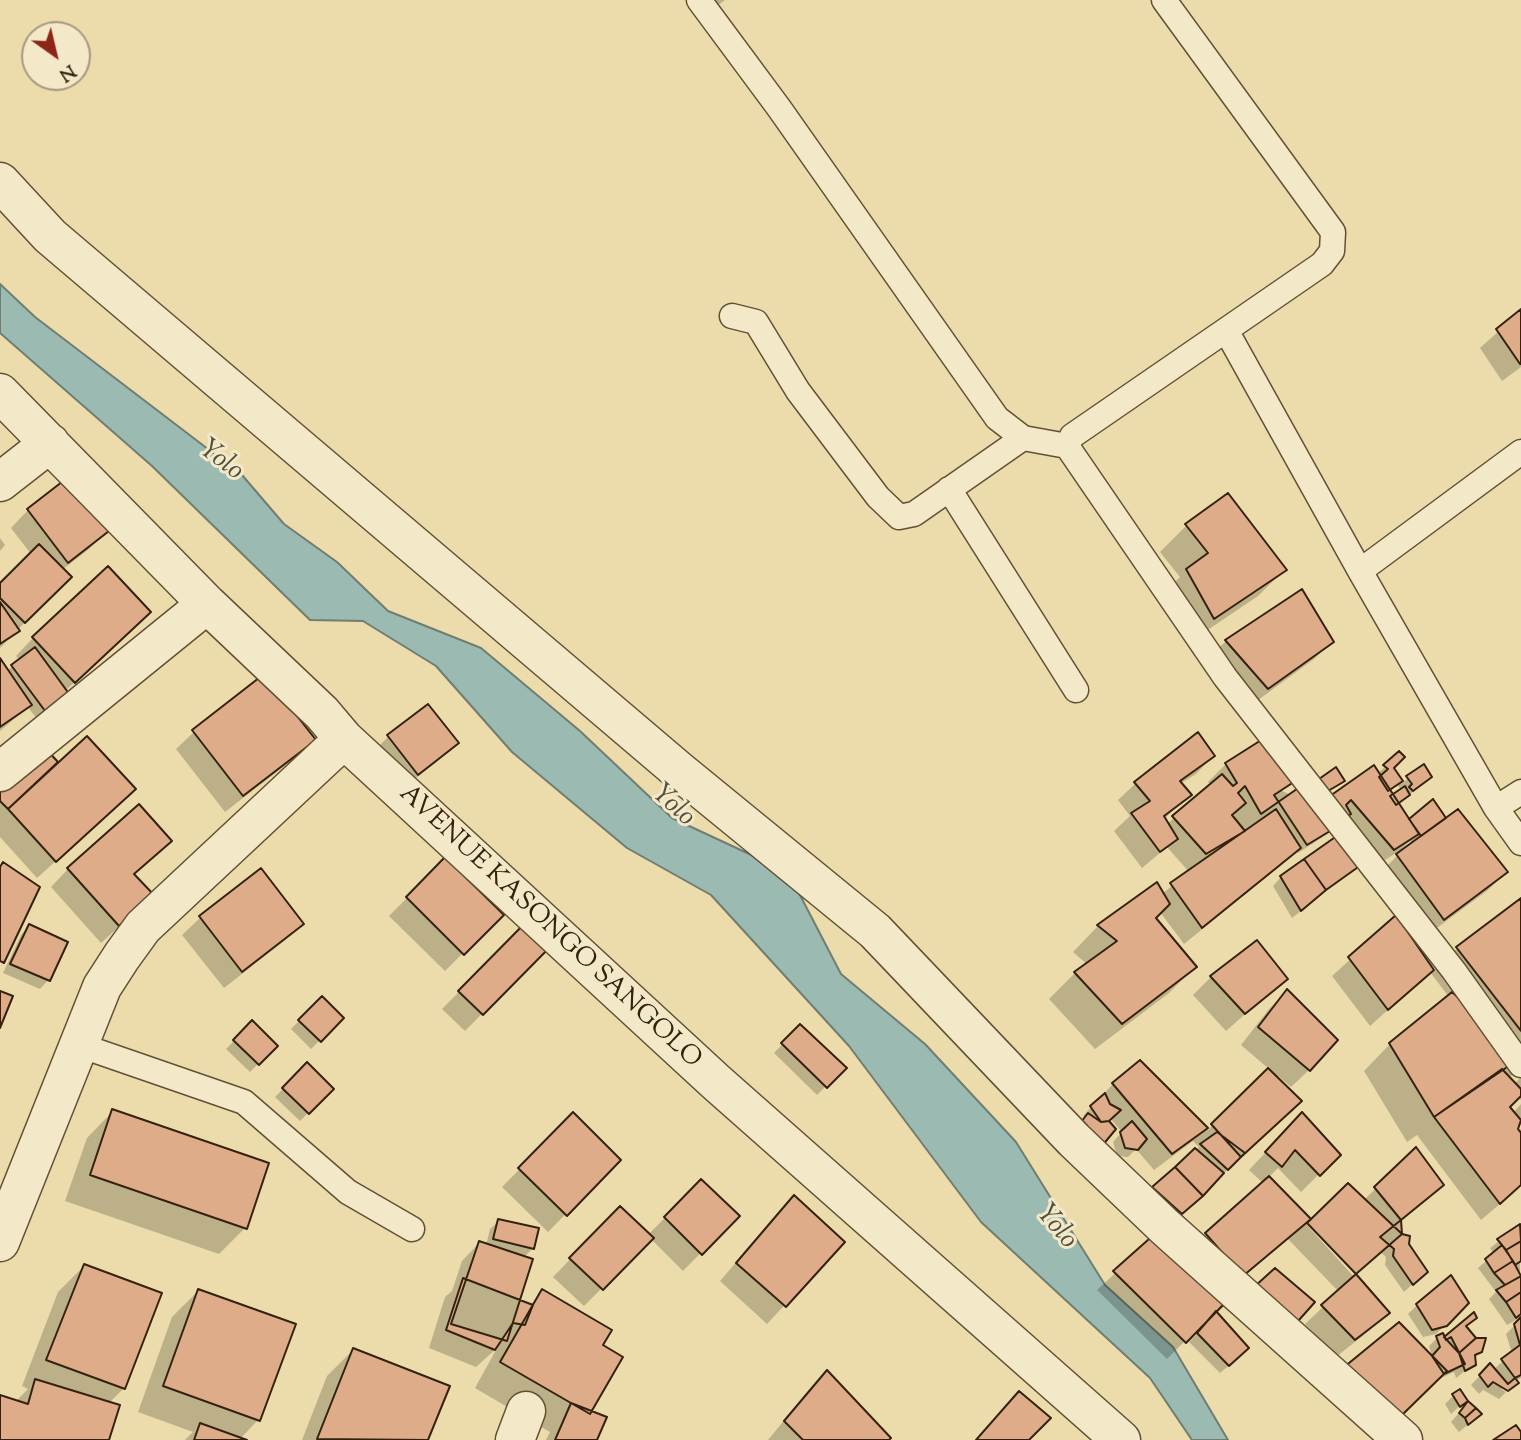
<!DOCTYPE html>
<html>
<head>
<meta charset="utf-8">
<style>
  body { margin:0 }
  #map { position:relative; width:1521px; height:1440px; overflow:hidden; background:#ecdcab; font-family:"Sorts Mill Goudy",serif }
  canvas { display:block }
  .north { position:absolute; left:21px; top:21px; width:70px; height:70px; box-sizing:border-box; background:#f3e8c8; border:2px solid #a7997e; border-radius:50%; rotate:146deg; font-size:19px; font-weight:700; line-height:28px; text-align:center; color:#34220e }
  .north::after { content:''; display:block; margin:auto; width:24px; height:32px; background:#8f2418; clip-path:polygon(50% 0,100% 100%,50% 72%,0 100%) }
</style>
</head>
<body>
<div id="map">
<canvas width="1521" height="1440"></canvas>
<div class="north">N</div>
</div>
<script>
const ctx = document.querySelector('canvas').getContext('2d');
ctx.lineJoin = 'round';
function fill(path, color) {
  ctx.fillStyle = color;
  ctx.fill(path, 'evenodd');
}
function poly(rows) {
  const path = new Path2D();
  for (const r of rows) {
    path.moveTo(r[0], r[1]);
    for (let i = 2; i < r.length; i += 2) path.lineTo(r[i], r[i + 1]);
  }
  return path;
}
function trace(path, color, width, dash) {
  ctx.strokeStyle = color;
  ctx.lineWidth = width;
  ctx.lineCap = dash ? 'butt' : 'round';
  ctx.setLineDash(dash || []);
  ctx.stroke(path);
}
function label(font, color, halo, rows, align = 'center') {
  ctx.font = font + ' "Sorts Mill Goudy",serif';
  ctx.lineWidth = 6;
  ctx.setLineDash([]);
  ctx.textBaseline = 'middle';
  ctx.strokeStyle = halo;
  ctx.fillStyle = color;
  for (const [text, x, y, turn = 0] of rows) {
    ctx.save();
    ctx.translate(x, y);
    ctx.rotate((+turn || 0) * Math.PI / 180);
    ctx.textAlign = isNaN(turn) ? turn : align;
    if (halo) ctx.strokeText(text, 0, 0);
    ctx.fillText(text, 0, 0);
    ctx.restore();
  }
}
const water = poly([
  [0,284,35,317,242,475,284,524,337,562,388,611,481,648,580,731,672,818,788,872,841,974,925,1044,1016,1142,1105,1285,1173,1347,1228,1440,1192,1440,1150,1378,981,1222,849,1046,711,895,627,848,512,752,436,666,363,621,310,620,152,466,0,333,0,284]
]);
const shadow = poly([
  [698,0,725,0,707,13],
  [1521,311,1521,367,1502,381,1480,348],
  [1228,496,1284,570,1258,596,1187,644,1161,597,1180,577,1160,552,1186,526],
  [28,510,107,531,89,549,62,570,69,577,0,648,0,585,31,554,11,528],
  [0,538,5,545,0,551],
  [1301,592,1331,642,1314,659,1250,706,1208,658,1226,641],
  [131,630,65,691,42,726,28,707,0,731,0,661,7,671,20,660,16,656,33,638],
  [428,706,456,743,439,760,399,791,371,754,388,737],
  [194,732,313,740,296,757,225,812,176,749],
  [1399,754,1392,768,1402,783,1424,766,1430,777,1398,805,1409,821,1446,820,1506,872,1488,890,1426,936,1380,873,1399,854,1412,845,1410,841,1399,851,1376,866,1332,831,1298,853,1296,850,1281,865,1184,944,1160,912,1154,918,1195,967,1169,993,1095,1049,1049,999,1075,973,1088,965,1073,952,1098,926,1162,894,1189,872,1167,847,1142,868,1114,831,1130,816,1118,800,1136,783,1213,756,1196,774,1180,784,1189,795,1164,819,1167,824,1211,786,1208,782,1226,764,1320,809,1377,774],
  [1397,785,1402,790,1392,797,1389,792],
  [1233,813,1239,824,1230,816],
  [45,772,116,807,37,878,0,837,0,791],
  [152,859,133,875,134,913,101,943,51,887,68,869],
  [445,860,501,915,445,971,389,916],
  [1359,865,1292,918,1273,886,1281,877],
  [260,870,302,923,284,941,224,988,182,935,200,918],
  [1521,900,1521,1069,1508,1078,1513,1084,1521,1078,1521,1100,1518,1097,1508,1107,1513,1113,1521,1104,1521,1126,1520,1124,1512,1135,1521,1129,1521,1186,1481,1220,1417,1135,1407,1142,1364,1071,1390,1044,1449,997,1430,972,1370,1026,1332,976,1396,918,1433,972,1458,948],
  [530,920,553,942,465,1031,442,1009],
  [29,926,65,942,48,980,40,989,3,973,21,935],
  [1256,942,1285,979,1226,1031,1193,995,1211,977],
  [1287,991,1309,1070,1291,1087,1278,1076,1276,1078,1282,1118,1172,1222,1145,1196,1199,1147,1193,1141,1154,1170,1136,1149,1128,1157,1117,1156,1113,1142,1122,1132,1110,1118,1107,1121,1114,1129,1083,1116,1113,1084,1140,1062,1208,1130,1269,1069,1241,1045,1269,1009],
  [322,998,342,1018,311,1049,291,1029],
  [252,1023,276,1046,250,1072,226,1049],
  [800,1026,844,1068,817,1095,774,1053],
  [307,1065,332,1089,300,1121,275,1097],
  [113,1111,245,1228,219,1254,65,1201,87,1138],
  [573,1115,619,1160,548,1232,502,1187],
  [1285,1132,1338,1155,1301,1192,1278,1168,1268,1178,1311,1222,1364,1200,1415,1150,1442,1185,1400,1222,1400,1235,1407,1245,1417,1280,1404,1292,1385,1265,1386,1257,1380,1252,1357,1273,1307,1221,1305,1223,1387,1313,1370,1330,1336,1357,1305,1324,1339,1292,1288,1239,1224,1292,1188,1252,1263,1183,1249,1170],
  [701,1181,737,1216,683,1271,651,1239,584,1306,553,1277,620,1208,648,1235],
  [777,1215,843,1242,767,1324,720,1281],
  [499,1221,533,1248,523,1258,518,1301,529,1306,543,1292,601,1346,589,1412,595,1440,546,1440,550,1432,475,1388,497,1348,476,1367,429,1348,445,1297,452,1291,462,1261,479,1243,486,1246,490,1229],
  [1519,1226,1521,1317,1507,1325,1489,1299,1496,1292,1478,1268,1494,1254,1490,1248],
  [1158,1234,1226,1304,1216,1314,1239,1357,1220,1373,1189,1342,1197,1334,1194,1332,1167,1359,1097,1290],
  [84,1266,124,1388,109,1403,108,1440,0,1440,0,1397,15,1402,28,1389,22,1386,58,1292],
  [198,1291,258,1420,240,1439,242,1440,185,1440,193,1432,138,1412,172,1317],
  [1467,1303,1436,1334,1423,1337,1408,1314,1417,1305],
  [1475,1317,1464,1328,1481,1351,1473,1359,1474,1364,1456,1378,1454,1372,1439,1379,1429,1346,1438,1337,1444,1339],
  [1521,1319,1521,1378,1504,1387,1501,1389,1506,1392,1499,1399,1483,1390,1479,1394,1471,1385,1489,1366,1493,1370,1512,1353,1506,1334],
  [353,1350,448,1387,427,1440,302,1440,327,1376],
  [827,1372,886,1440,768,1440,809,1390],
  [1453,1396,1465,1401,1451,1414,1445,1404],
  [1468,1403,1471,1422,1459,1432,1451,1422]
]);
const building = poly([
  [1521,309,1521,364,1520,364,1496,329,1521,309],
  [67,478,109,531,68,563,27,509,67,478],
  [1228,493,1287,570,1214,619,1186,569,1208,553,1185,524,1228,493],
  [39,544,72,577,25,623,0,598,0,583,39,544],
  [108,566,151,612,75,683,32,637,108,566],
  [1302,589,1334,642,1268,689,1225,640,1302,589],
  [0,602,20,631,0,644,0,602],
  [35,647,75,702,51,719,11,665,35,647],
  [0,658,32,705,0,727,0,658],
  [264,674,316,740,243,796,192,730,264,674],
  [428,704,459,743,418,775,387,735,428,704],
  [1198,732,1215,756,1180,781,1192,795,1164,816,1178,839,1160,852,1131,813,1150,801,1134,782,1198,732],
  [87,736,136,789,56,862,8,809,87,736],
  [1266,737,1304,784,1261,814,1245,786,1238,793,1246,803,1232,815,1245,831,1206,854,1172,816,1222,774,1233,786,1237,783,1225,763,1266,737],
  [45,748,58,762,8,809,0,801,0,789,45,748],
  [1399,751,1405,757,1394,768,1403,781,1388,791,1379,777,1388,769,1383,765,1399,751],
  [1424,764,1432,777,1413,791,1409,787,1412,784,1406,776,1424,764],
  [1374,765,1419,834,1394,850,1351,800,1346,805,1351,814,1343,820,1330,796,1374,765],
  [1336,767,1345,781,1328,791,1319,779,1336,767],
  [1300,778,1335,828,1307,845,1274,795,1300,778],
  [1405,786,1410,795,1396,805,1390,796,1405,786],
  [1433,799,1446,818,1421,836,1409,819,1433,799],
  [139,804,172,841,134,874,154,895,119,926,67,868,139,804],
  [1276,809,1301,848,1202,928,1170,883,1276,809],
  [1458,809,1508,872,1444,920,1396,854,1458,809],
  [1341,833,1361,865,1326,890,1304,859,1341,833],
  [445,857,504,915,464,955,406,897,445,857],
  [1304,859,1326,890,1301,911,1280,876,1304,859],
  [3,862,40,887,4,963,0,961,0,867,3,862],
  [261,868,304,924,242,972,199,916,261,868],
  [1157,882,1170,904,1156,918,1197,967,1122,1024,1074,972,1117,941,1097,925,1157,882],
  [1521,898,1521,1031,1456,947,1521,898],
  [1396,915,1434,970,1388,1010,1348,957,1396,915],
  [530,918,555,942,483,1015,458,991,530,918],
  [29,924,68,942,50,981,10,964,29,924],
  [1257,940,1288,979,1245,1014,1210,976,1257,940],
  [1287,989,1338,1040,1310,1071,1258,1027,1287,989],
  [0,991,13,996,0,1028,0,991],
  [1452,992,1473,1011,1513,1063,1434,1117,1389,1043,1452,992],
  [322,996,344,1018,321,1042,298,1020,322,996],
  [252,1020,278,1046,259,1065,233,1040,252,1020],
  [800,1024,847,1068,827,1088,781,1043,800,1024],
  [1140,1060,1208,1128,1172,1154,1112,1083,1140,1060],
  [307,1062,334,1089,309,1114,282,1088,307,1062],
  [1268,1068,1302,1101,1241,1157,1211,1124,1268,1068],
  [1502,1069,1521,1089,1521,1096,1510,1107,1521,1120,1518,1129,1521,1133,1521,1185,1500,1204,1434,1117,1502,1069],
  [1105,1093,1110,1104,1121,1110,1109,1121,1101,1122,1090,1106,1105,1093],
  [112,1109,269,1163,247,1229,90,1175,112,1109],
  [573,1112,621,1160,567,1216,518,1168,573,1112],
  [1302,1112,1341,1155,1320,1176,1295,1150,1282,1167,1265,1152,1302,1112],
  [1088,1113,1101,1122,1109,1121,1116,1129,1097,1152,1075,1130,1088,1113],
  [1132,1121,1147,1139,1138,1150,1125,1148,1120,1132,1132,1121],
  [1217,1132,1245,1153,1228,1170,1200,1144,1217,1132],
  [1416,1147,1444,1185,1401,1220,1374,1187,1416,1147],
  [1195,1148,1224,1173,1203,1196,1175,1167,1195,1148],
  [1175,1167,1203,1196,1182,1214,1152,1187,1175,1167],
  [1269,1176,1311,1219,1243,1276,1205,1233,1269,1176],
  [701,1179,740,1216,702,1255,664,1217,701,1179],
  [1348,1183,1402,1234,1356,1274,1307,1223,1348,1183],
  [794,1195,845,1242,786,1307,736,1263,794,1195],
  [620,1206,654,1238,603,1290,569,1258,620,1206],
  [498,1219,539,1228,534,1249,493,1239,498,1219],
  [1401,1220,1402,1234,1410,1236,1409,1244,1428,1272,1413,1285,1393,1256,1394,1249,1380,1237,1401,1220],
  [1520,1224,1521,1241,1506,1250,1497,1239,1520,1224],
  [1158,1231,1228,1304,1222,1306,1186,1343,1113,1271,1158,1231],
  [479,1241,533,1259,507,1341,451,1324,479,1241],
  [1521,1241,1521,1261,1515,1265,1506,1250,1521,1241],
  [1502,1245,1513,1261,1494,1273,1485,1259,1502,1245],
  [1513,1261,1521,1276,1505,1285,1494,1273,1513,1261],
  [84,1264,162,1293,125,1389,46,1360,84,1264],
  [1275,1268,1315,1302,1291,1329,1254,1287,1275,1268],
  [1356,1274,1390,1313,1355,1340,1321,1305,1356,1274],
  [1451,1275,1469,1303,1447,1326,1432,1330,1416,1304,1451,1275],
  [1521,1276,1521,1292,1506,1302,1496,1290,1521,1276],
  [463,1278,533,1305,525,1325,513,1323,495,1350,446,1330,463,1278],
  [198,1289,296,1324,260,1421,163,1386,198,1289],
  [542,1289,612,1330,603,1345,623,1357,590,1414,500,1362,542,1289],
  [1521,1292,1521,1314,1516,1318,1506,1302,1521,1292],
  [1216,1311,1249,1348,1229,1366,1197,1333,1216,1311],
  [1474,1312,1477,1318,1466,1326,1476,1338,1459,1353,1444,1337,1474,1312],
  [1521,1317,1521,1375,1515,1378,1501,1359,1520,1345,1514,1324,1521,1317],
  [1399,1322,1447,1371,1401,1416,1343,1368,1399,1322],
  [1443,1333,1446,1340,1451,1337,1465,1364,1444,1374,1432,1356,1440,1347,1436,1336,1443,1333],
  [1476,1338,1486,1338,1482,1352,1475,1355,1476,1365,1465,1371,1459,1353,1476,1338],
  [353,1348,450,1386,428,1440,317,1439,353,1348],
  [1490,1363,1508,1384,1515,1378,1519,1383,1508,1391,1493,1382,1488,1387,1479,1375,1490,1363],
  [827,1370,891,1438,889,1440,803,1440,784,1421,827,1370],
  [35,1379,120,1405,109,1440,0,1440,0,1395,28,1404,35,1379],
  [1460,1389,1468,1401,1460,1407,1452,1394,1460,1389],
  [1019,1391,1051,1418,1029,1440,976,1440,1019,1391],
  [1468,1401,1476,1408,1465,1418,1459,1413,1468,1401],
  [571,1403,607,1417,597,1440,555,1440,571,1403],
  [1476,1408,1482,1414,1468,1425,1465,1418,1476,1408],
  [200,1423,247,1440,194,1440,200,1423],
  [1516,1425,1521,1432,1521,1440,1493,1440,1516,1425]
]);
const lane = poly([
  [699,0,779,108,997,418,1023,438,1067,446,1225,677,1454,971,1521,1065],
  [732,316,756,322,798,391,878,497,899,517,914,514,1023,438],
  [1227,332,1360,571,1496,808,1521,843],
  [1067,446,1072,436,1322,264,1332,251,1333,232,1164,0],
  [949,489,1076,690],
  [1360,571,1521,452],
  [1496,808,1521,792],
  [79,1045,244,1102,348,1192,412,1229]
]);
const street = poly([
  [0,182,50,236,678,770,875,931,1074,1140,1165,1227,1403,1440],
  [0,393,207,604,322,713,344,739,716,1082,1121,1440],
  [0,482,50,443],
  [0,772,207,604],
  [0,1242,102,987,122,956,143,927,344,739],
  [515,1440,526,1411]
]);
const streetNames = [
  ["AVENUE KASONGO SANGOLO",549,928,43]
];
const waterNames = [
  ["Yolo",220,462,37],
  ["Yolo",672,807,42],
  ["Yolo",1055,1228,50]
];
fill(water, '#9abab2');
trace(water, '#717d70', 2);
fill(shadow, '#0003');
fill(building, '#dfac8a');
trace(building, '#34220e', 2);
trace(lane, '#625035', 27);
trace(street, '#625035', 41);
trace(lane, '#f3e8c8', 24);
trace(street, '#f3e8c8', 38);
label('26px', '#34220e', '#f3e8c8', streetNames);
label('italic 28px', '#53503f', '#f3e8c8', waterNames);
</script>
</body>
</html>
